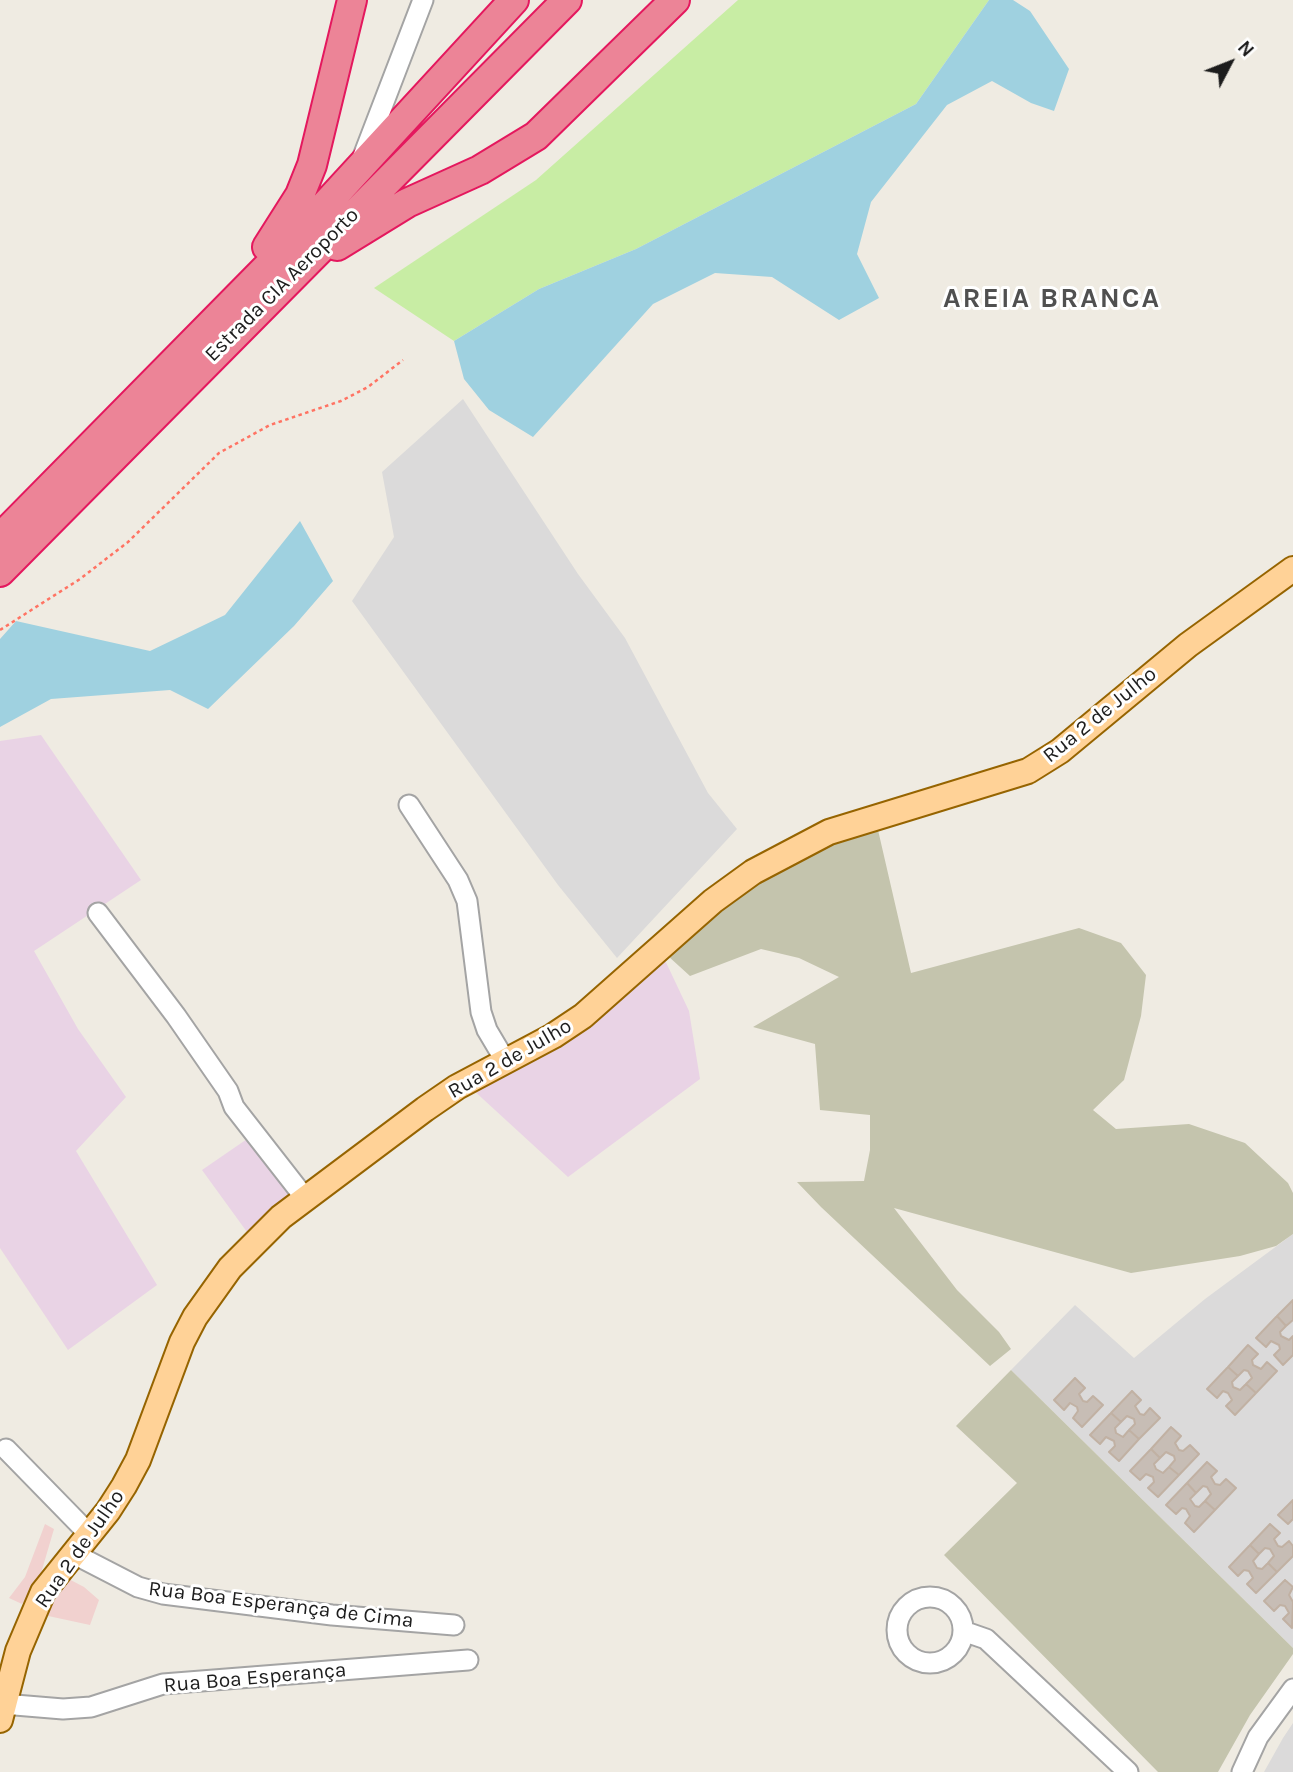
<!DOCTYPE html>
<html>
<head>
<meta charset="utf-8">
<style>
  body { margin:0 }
  #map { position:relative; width:1293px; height:1772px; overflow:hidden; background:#efebe2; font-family:Karla,sans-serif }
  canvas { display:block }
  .north { position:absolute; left:1195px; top:28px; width:70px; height:70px; -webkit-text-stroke:5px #fff; paint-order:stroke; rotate:48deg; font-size:19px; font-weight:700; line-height:28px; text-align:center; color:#1d1d1d }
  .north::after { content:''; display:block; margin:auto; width:24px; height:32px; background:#1d1d1d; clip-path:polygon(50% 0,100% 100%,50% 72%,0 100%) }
</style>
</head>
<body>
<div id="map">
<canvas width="1293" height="1772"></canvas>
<div class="north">N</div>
</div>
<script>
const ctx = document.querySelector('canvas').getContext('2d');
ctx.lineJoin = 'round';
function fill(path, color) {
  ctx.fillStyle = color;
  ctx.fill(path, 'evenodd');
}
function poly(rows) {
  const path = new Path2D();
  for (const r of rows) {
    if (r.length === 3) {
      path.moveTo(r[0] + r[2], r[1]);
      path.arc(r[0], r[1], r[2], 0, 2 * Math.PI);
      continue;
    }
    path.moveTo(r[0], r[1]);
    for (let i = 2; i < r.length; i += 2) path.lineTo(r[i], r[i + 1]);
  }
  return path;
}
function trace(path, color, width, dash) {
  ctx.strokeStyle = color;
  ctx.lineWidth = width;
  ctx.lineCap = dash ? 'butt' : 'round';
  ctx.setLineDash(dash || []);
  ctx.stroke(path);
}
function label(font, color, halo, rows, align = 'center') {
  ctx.font = font + ' Karla,sans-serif';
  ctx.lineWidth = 6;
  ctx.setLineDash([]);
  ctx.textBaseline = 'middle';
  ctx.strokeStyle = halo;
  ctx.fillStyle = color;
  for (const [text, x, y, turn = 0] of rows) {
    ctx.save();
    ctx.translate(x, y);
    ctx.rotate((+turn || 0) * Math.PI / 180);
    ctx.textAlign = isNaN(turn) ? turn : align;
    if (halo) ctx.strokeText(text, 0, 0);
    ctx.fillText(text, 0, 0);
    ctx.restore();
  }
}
const residential = poly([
  [463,399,578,574,625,638,708,793,737,829,617,958,558,885,352,601,394,537,382,472],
  [1293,1234,1293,1648,1011,1370,1075,1305,1134,1358,1205,1299],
  [1293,1723,1293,1772,1264,1772,1283,1738]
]);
const commercial = poly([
  [45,1524,54,1529,39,1580,22,1604,9,1598,25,1577],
  [63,1576,84,1587,99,1600,90,1625,39,1614]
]);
const industrial = poly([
  [41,735,141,880,34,951,78,1029,126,1097,76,1151,157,1285,68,1350,0,1248,0,741],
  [663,956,689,1011,700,1079,568,1177,471,1088],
  [250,1137,292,1191,247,1232,202,1170]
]);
const construction = poly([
  [878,830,911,973,1079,928,1121,943,1146,975,1141,1016,1124,1080,1093,1110,1116,1129,1189,1124,1245,1143,1288,1183,1293,1193,1293,1234,1276,1246,1240,1256,1131,1273,894,1208,957,1290,999,1332,1011,1349,990,1366,821,1207,797,1182,864,1181,870,1150,870,1115,820,1110,815,1044,753,1027,839,977,799,958,761,949,690,976,668,956,733,896,832,844],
  [1011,1370,1293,1648,1293,1654,1250,1715,1218,1772,1158,1772,944,1555,1017,1483,956,1426]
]);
const grass = poly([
  [738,0,989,0,916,104,636,249,539,289,454,341,374,288,536,180]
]);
const water = poly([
  [989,0,1013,0,1030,11,1069,69,1054,111,1031,103,992,81,947,105,871,202,857,254,879,298,839,320,772,277,715,273,653,304,533,437,489,410,464,379,454,341,539,289,636,249,916,104],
  [300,521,333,581,294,626,208,709,170,690,51,699,0,727,0,639,16,621,150,651,225,615]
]);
const building = poly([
  [1293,1300,1293,1320,1286,1326,1277,1316,1293,1300],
  [1277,1316,1286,1326,1280,1332,1281,1336,1289,1340,1293,1336,1293,1355,1283,1365,1274,1355,1280,1349,1279,1345,1271,1341,1266,1347,1256,1338,1277,1316],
  [1248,1345,1258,1354,1252,1360,1253,1365,1261,1369,1267,1362,1277,1371,1256,1393,1246,1384,1252,1378,1248,1371,1244,1370,1238,1376,1228,1367,1248,1345],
  [1228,1367,1238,1376,1232,1382,1233,1387,1240,1390,1246,1384,1256,1393,1235,1415,1226,1406,1232,1400,1228,1393,1223,1391,1217,1398,1207,1389,1228,1367],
  [1075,1378,1085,1388,1079,1394,1083,1401,1087,1402,1093,1396,1103,1405,1082,1427,1073,1418,1078,1411,1077,1407,1070,1403,1064,1410,1054,1400,1075,1378],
  [1132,1391,1141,1400,1135,1406,1140,1414,1144,1415,1150,1408,1160,1418,1139,1439,1129,1430,1135,1424,1134,1419,1127,1416,1121,1422,1111,1413,1132,1391],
  [1111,1413,1121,1422,1115,1428,1116,1433,1123,1437,1129,1430,1139,1439,1119,1461,1109,1452,1115,1446,1114,1441,1106,1437,1100,1444,1090,1435,1111,1413],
  [1171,1427,1181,1436,1175,1443,1179,1450,1183,1451,1190,1445,1199,1454,1179,1475,1169,1467,1175,1460,1174,1456,1166,1452,1160,1458,1151,1449,1171,1427],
  [1151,1449,1160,1458,1154,1464,1156,1469,1163,1473,1169,1467,1179,1475,1158,1497,1148,1488,1154,1482,1153,1477,1146,1474,1140,1480,1130,1471,1151,1449],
  [1207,1462,1217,1471,1211,1477,1215,1484,1220,1485,1226,1479,1236,1488,1215,1510,1205,1501,1211,1494,1207,1487,1203,1486,1196,1493,1187,1483,1207,1462],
  [1187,1483,1196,1493,1190,1499,1195,1506,1199,1507,1205,1501,1215,1510,1194,1532,1185,1523,1190,1516,1186,1509,1182,1508,1176,1514,1166,1505,1187,1483],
  [1293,1500,1293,1519,1288,1524,1278,1515,1293,1500],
  [1270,1524,1280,1533,1274,1539,1278,1546,1282,1547,1289,1541,1293,1546,1293,1556,1277,1572,1268,1563,1274,1556,1270,1549,1265,1548,1259,1554,1250,1545,1270,1524],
  [1250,1545,1259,1554,1253,1561,1257,1568,1262,1569,1268,1563,1277,1572,1256,1593,1247,1584,1253,1578,1249,1571,1244,1570,1238,1576,1229,1567,1250,1545],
  [1285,1580,1293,1587,1289,1595,1293,1602,1292,1628,1283,1619,1289,1613,1285,1606,1280,1605,1274,1611,1264,1601,1285,1580]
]);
const path = poly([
  [0,630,80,579,128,542,219,453,270,425,341,401,368,387,403,360]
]);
const minor = poly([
  [362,159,423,0],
  [409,805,458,880,467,901,481,1012,487,1030,506,1062],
  [98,913,176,1016,228,1091,234,1107,305,1198],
  [6,1449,90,1535],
  [74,1554,138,1587,163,1594,332,1615,454,1625],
  [930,1630,33],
  [963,1631,986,1639,1128,1772],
  [3,1704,63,1709,91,1707,163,1684,468,1660],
  [1242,1772,1258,1737,1293,1689]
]);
const major = poly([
  [0,1720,18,1651,43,1592,108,1511,124,1486,138,1460,182,1342,195,1317,230,1268,281,1217,425,1109,457,1087,553,1036,583,1016,713,901,753,872,829,832,1028,771,1060,751,1188,645,1293,569]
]);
const highway = poly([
  [337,246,407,203,480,170,536,136,675,0],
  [267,247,300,195,312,165,352,0],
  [0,538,282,252,514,0],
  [0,572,567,0]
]);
const streetNames = [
  ["Estrada CIA Aeroporto",282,285,-45],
  ["Rua 2 de Julho",1100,715,-39],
  ["Rua 2 de Julho",510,1059,-30],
  ["Rua 2 de Julho",80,1549,-55],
  ["Rua Boa Esperança de Cima",281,1605,7],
  ["Rua Boa Esperança",255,1678,-5]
];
const districtNames = [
  ["AREIA BRANCA",1052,299]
];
fill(residential, '#dbdada');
fill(commercial, '#f1d1cf');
fill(industrial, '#e9d3e5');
fill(construction, '#c4c4ad');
fill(grass, '#c8eda4');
fill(water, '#9fd1e0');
fill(building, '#c7bdb5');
trace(building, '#c1b1a3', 2);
trace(minor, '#a4a4a4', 23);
trace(major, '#966400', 28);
trace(highway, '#e4185e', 32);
trace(path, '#ff7363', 2.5, [3.5, 3.5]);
trace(minor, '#fff', 19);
trace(major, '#ffd297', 24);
trace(highway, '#ec8497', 28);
label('21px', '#1d1d1d', '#fff', streetNames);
ctx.letterSpacing = '2px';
label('bold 28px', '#505050', '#fff', districtNames);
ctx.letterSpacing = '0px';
</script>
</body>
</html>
